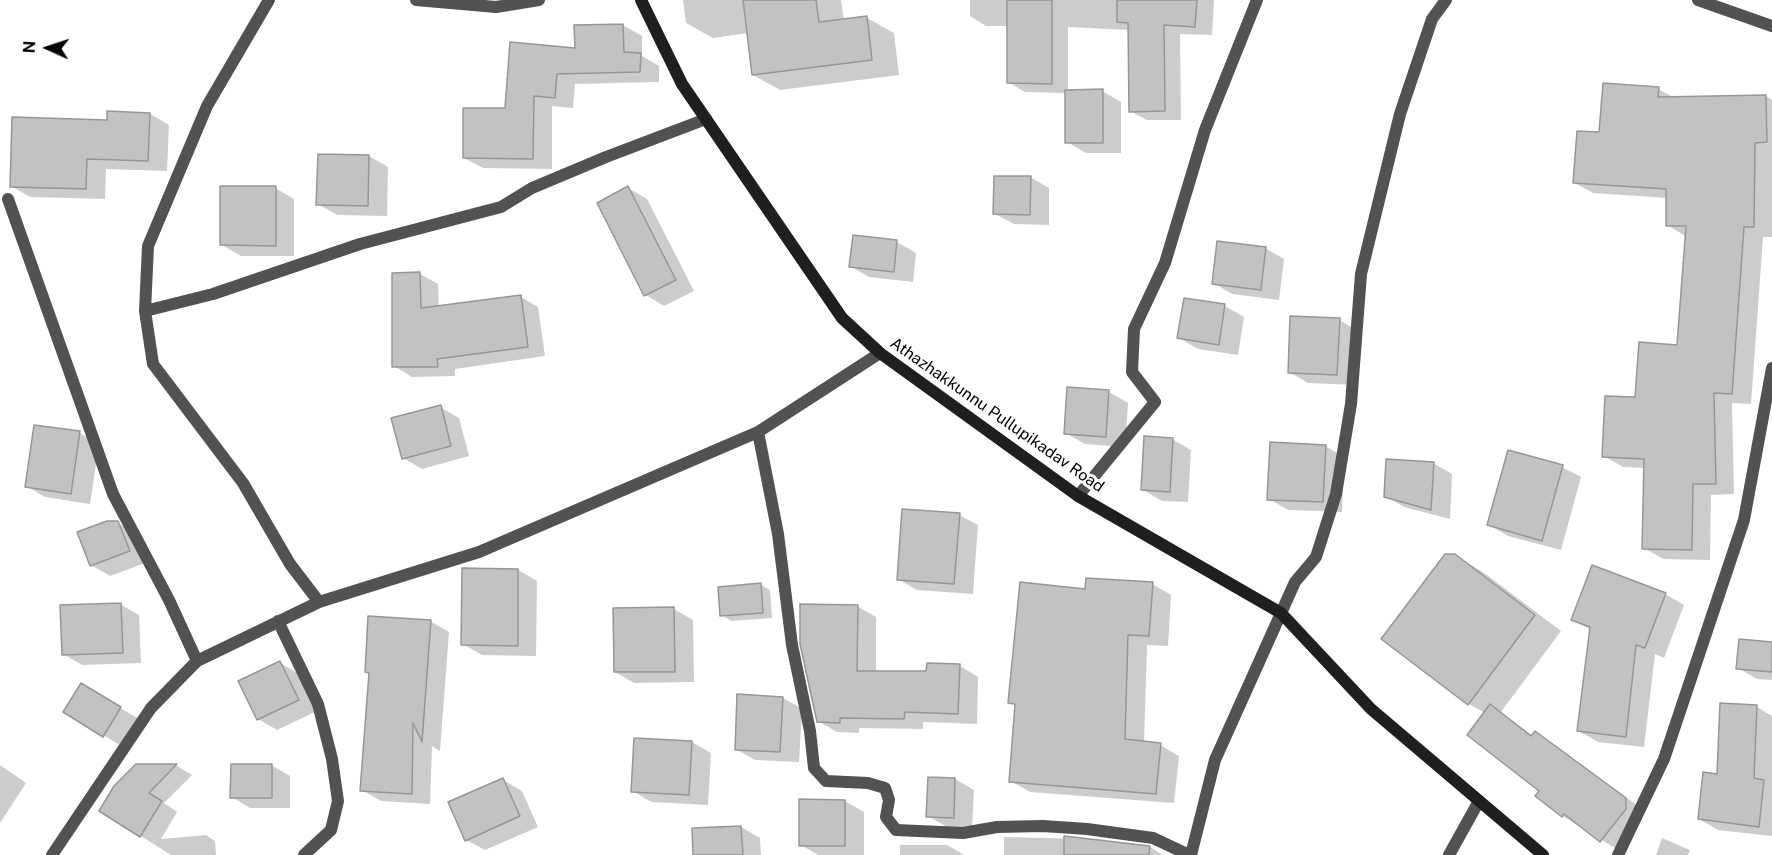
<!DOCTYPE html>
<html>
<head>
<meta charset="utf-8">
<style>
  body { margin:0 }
  #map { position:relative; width:1772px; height:855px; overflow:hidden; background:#fff; font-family:"Public Sans",sans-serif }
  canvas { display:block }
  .north { position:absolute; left:18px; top:18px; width:60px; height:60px; -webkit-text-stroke:4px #fff; paint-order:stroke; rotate:273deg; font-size:16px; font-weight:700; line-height:24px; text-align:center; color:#000 }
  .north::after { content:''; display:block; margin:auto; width:21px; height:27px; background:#000; clip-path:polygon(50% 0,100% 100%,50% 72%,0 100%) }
</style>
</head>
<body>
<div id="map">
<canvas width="1772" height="855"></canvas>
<div class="north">N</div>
</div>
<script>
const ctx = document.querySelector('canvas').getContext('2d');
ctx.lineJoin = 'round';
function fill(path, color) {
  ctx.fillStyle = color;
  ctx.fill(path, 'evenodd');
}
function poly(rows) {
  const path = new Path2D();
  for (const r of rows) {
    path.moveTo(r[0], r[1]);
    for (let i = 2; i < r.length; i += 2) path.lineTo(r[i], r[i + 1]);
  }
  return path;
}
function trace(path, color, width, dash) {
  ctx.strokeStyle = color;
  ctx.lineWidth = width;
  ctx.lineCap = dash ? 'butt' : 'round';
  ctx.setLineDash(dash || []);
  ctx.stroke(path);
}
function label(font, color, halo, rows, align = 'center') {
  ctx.font = font + ' "Public Sans",sans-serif';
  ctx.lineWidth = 6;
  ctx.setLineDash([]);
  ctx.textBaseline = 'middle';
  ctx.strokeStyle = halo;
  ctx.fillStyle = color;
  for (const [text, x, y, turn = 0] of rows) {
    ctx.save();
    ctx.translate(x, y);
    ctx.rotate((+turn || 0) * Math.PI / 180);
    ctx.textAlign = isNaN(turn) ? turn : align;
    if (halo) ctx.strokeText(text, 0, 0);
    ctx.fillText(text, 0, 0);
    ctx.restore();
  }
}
const shadow = poly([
  [683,0,841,0,844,21,867,18,894,33,899,75,780,90,753,75,748,33,713,38,686,23],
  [970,0,1214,0,1212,35,1180,34,1181,120,1147,120,1130,111,1129,30,1068,27,1068,91,1102,91,1121,102,1121,153,1086,153,1067,142,1067,93,1025,92,1008,82,1009,26,986,26,970,16],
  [623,25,642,36,642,56,659,66,659,82,575,84,573,108,552,106,552,169,483,168,464,158,507,109,576,49],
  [1658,89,1675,98,1766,96,1772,100,1772,237,1763,237,1751,404,1732,403,1734,494,1711,495,1710,560,1663,559,1644,548,1645,468,1623,467,1604,456,1637,399,1678,347,1687,237,1667,225,1668,198,1593,193,1575,183,1601,134],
  [150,114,169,125,167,171,106,169,105,199,30,197,11,186,108,122],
  [369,156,388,167,387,216,337,215,318,204],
  [1030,177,1049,188,1049,225,1014,224,995,214],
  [275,188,294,199,294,256,241,256,222,245],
  [628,188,647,199,694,291,664,306,646,295,599,203],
  [854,236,897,242,916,253,913,282,869,277,850,266],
  [1265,248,1284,259,1279,300,1232,294,1213,283],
  [420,274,438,284,439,308,521,297,538,307,545,356,455,369,455,376,412,377,394,366],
  [1185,299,1225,306,1244,317,1238,355,1198,349,1179,338],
  [1339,320,1358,331,1356,385,1308,383,1289,372],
  [1069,389,1109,392,1128,403,1125,447,1085,444,1066,433],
  [440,407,459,418,469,456,422,469,403,458],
  [36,426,80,433,99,444,90,504,45,497,26,486],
  [1172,439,1191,450,1188,502,1162,501,1143,490],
  [1325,446,1344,457,1342,512,1288,510,1269,499],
  [1433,463,1452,474,1450,519,1404,507,1385,496],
  [1562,467,1581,477,1561,550,1508,536,1489,525],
  [959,515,978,525,973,594,917,590,898,579],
  [118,523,137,534,148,562,110,576,91,565],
  [1455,556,1483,572,1561,631,1501,712,1533,736,1535,733,1552,743,1642,809,1642,819,1618,850,1563,816,1541,791,1485,713,1469,704],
  [464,570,518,570,537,581,536,656,482,655,463,644],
  [1152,584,1171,595,1168,646,1147,645,1144,743,1160,745,1179,756,1174,803,1030,792,1011,781,1016,706,1010,702,1087,590],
  [761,585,770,590,772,618,731,621,722,615],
  [1665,594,1684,605,1664,658,1655,654,1644,747,1598,742,1579,731,1591,630,1573,619],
  [120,604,139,615,141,663,82,665,63,654],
  [857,606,876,617,876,672,928,672,960,666,978,677,977,724,923,722,923,729,859,728,859,733,837,732,818,721],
  [615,609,674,609,693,620,694,682,634,683,615,672],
  [430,621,449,632,440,751,432,746,430,804,381,801,362,790,370,674,366,672],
  [1772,644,1772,680,1757,679,1738,668],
  [280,663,299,674,317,711,277,730,258,719],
  [81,685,139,719,123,747,65,712],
  [783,698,802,709,799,762,755,760,736,749],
  [1757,707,1772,716,1772,836,1718,830,1699,819,1718,776],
  [692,742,711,753,708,805,651,802,633,791],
  [0,765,26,783,0,823],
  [271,765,290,776,290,808,250,808,232,797],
  [137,766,177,766,192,775,164,803,177,812,161,839,206,835,215,841,216,855,171,855,101,811],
  [955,779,974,790,972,828,947,827,928,816],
  [503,780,522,791,538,827,485,850,466,840],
  [845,801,864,812,864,855,818,855,801,845],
  [741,827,760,838,761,855,695,855],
  [1004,837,1086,839,1150,847,1163,855,1004,855],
  [1662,838,1690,850,1688,855,1656,855],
  [900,845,947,845,964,855,900,855]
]);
const building = poly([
  [743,0,816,0,819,22,867,16,872,60,752,75,743,0],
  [1007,0,1052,0,1052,84,1007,83,1007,0],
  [1117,0,1197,0,1195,27,1164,25,1165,111,1129,112,1128,23,1117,22,1117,0],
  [623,24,624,52,641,53,640,72,557,74,555,98,534,96,533,159,463,158,463,108,505,108,510,42,575,48,574,25,623,24],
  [1603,83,1659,87,1658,97,1766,95,1767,142,1755,143,1754,227,1744,227,1732,394,1714,393,1716,484,1693,484,1692,550,1642,549,1644,459,1602,457,1605,396,1635,397,1639,342,1677,345,1686,226,1666,226,1666,189,1573,183,1577,131,1599,132,1603,83],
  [1103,89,1103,143,1065,143,1065,90,1103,89],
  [107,111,150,113,148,161,87,159,86,189,10,187,12,117,107,120,107,111],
  [318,154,369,155,368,206,316,205,318,154],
  [994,176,1031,176,1030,215,993,214,994,176],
  [220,186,276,186,276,246,220,245,220,186],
  [628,186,676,280,644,296,597,203,628,186],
  [853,235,897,240,894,272,849,267,853,235],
  [1217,241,1266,247,1261,290,1212,284,1217,241],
  [420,272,421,308,521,295,528,347,437,359,438,367,392,367,392,273,420,272],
  [1184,298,1225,304,1219,345,1177,338,1184,298],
  [1290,316,1340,318,1337,375,1288,373,1290,316],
  [1067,387,1109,390,1106,437,1064,434,1067,387],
  [441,405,451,446,402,459,391,418,441,405],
  [34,425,80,431,71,494,25,487,34,425],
  [1144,436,1173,438,1170,492,1141,490,1144,436],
  [1270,442,1326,445,1323,502,1267,500,1270,442],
  [1508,450,1563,465,1542,541,1487,525,1508,450],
  [1386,459,1434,462,1431,510,1384,497,1386,459],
  [902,509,960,513,954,584,897,580,902,509],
  [107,521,118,521,130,551,90,566,77,532,107,521],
  [1445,554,1455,554,1535,615,1468,705,1381,639,1445,554],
  [1592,565,1666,593,1645,648,1636,645,1626,737,1577,731,1590,627,1571,620,1592,565],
  [462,568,518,569,518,646,461,645,462,568],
  [1086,578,1153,582,1149,636,1128,635,1125,739,1161,743,1156,794,1009,782,1015,704,1008,703,1020,582,1085,589,1086,578],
  [761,583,763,613,720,616,718,587,761,583],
  [121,603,123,653,62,655,60,605,121,603],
  [800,604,858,605,857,671,926,671,927,663,960,664,958,714,905,712,904,719,840,718,840,723,817,722,800,644,800,604],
  [674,607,675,672,614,672,613,608,674,607],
  [368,616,431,620,422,742,413,723,412,794,360,791,369,673,365,672,368,616],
  [1739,639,1772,642,1772,672,1736,669,1739,639],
  [280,661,299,700,257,720,238,681,280,661],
  [81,683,121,707,103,737,63,712,81,683],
  [737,694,783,697,780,752,735,750,737,694],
  [1720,703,1757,705,1754,778,1764,780,1759,827,1698,819,1703,772,1717,774,1720,703],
  [1490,704,1531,736,1535,731,1626,798,1626,809,1600,842,1564,814,1562,817,1535,796,1539,791,1467,735,1490,704],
  [634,738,692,741,689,795,631,792,634,738],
  [136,764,177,764,149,793,162,801,140,837,99,811,114,786,136,764],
  [231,764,272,764,272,798,230,798,231,764],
  [928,777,955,778,954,818,926,817,928,777],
  [503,778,520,816,465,841,448,802,503,778],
  [799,799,845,800,845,846,799,846,799,799],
  [741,826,743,855,693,855,692,828,741,826],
  [1064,836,1150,846,1149,855,1064,855,1064,836]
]);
const minor = poly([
  [269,0,207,106,148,246,145,311,153,364,243,483,290,564,319,602],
  [416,0,496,7,539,0],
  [1698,0,1772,26],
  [8,199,113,494,169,600,197,661],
  [145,311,213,294,360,244,501,207,532,188,606,157,706,119],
  [758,432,778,534,792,645,810,731,814,768,826,781,868,783,885,788,889,800,886,817,896,830,963,833,997,827,1043,826,1087,829,1153,838,1189,855],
  [1078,496,1155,402,1132,372,1134,329,1165,263,1205,130,1257,0],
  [278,621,318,704,332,759,338,801,331,830,304,855],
  [52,855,151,708,197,661,319,602,479,552,758,432,880,353],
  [1191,855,1215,760,1295,582,1316,557,1336,494,1351,404,1361,274,1400,114,1432,19,1446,0],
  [1449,855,1479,801],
  [1618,855,1664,759,1744,520,1772,368]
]);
const secondary = poly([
  [641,0,682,84,842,318,880,353,1078,496,1281,613,1371,709,1543,855]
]);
const streetNames = [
  ["Athazhakkunnu Pullupikadav Road",997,415,35]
];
fill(shadow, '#0003');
fill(building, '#c2c2c2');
trace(building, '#969696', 1.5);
trace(minor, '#525252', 12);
trace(secondary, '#1f1f1f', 12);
label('16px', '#000', '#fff', streetNames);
</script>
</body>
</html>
